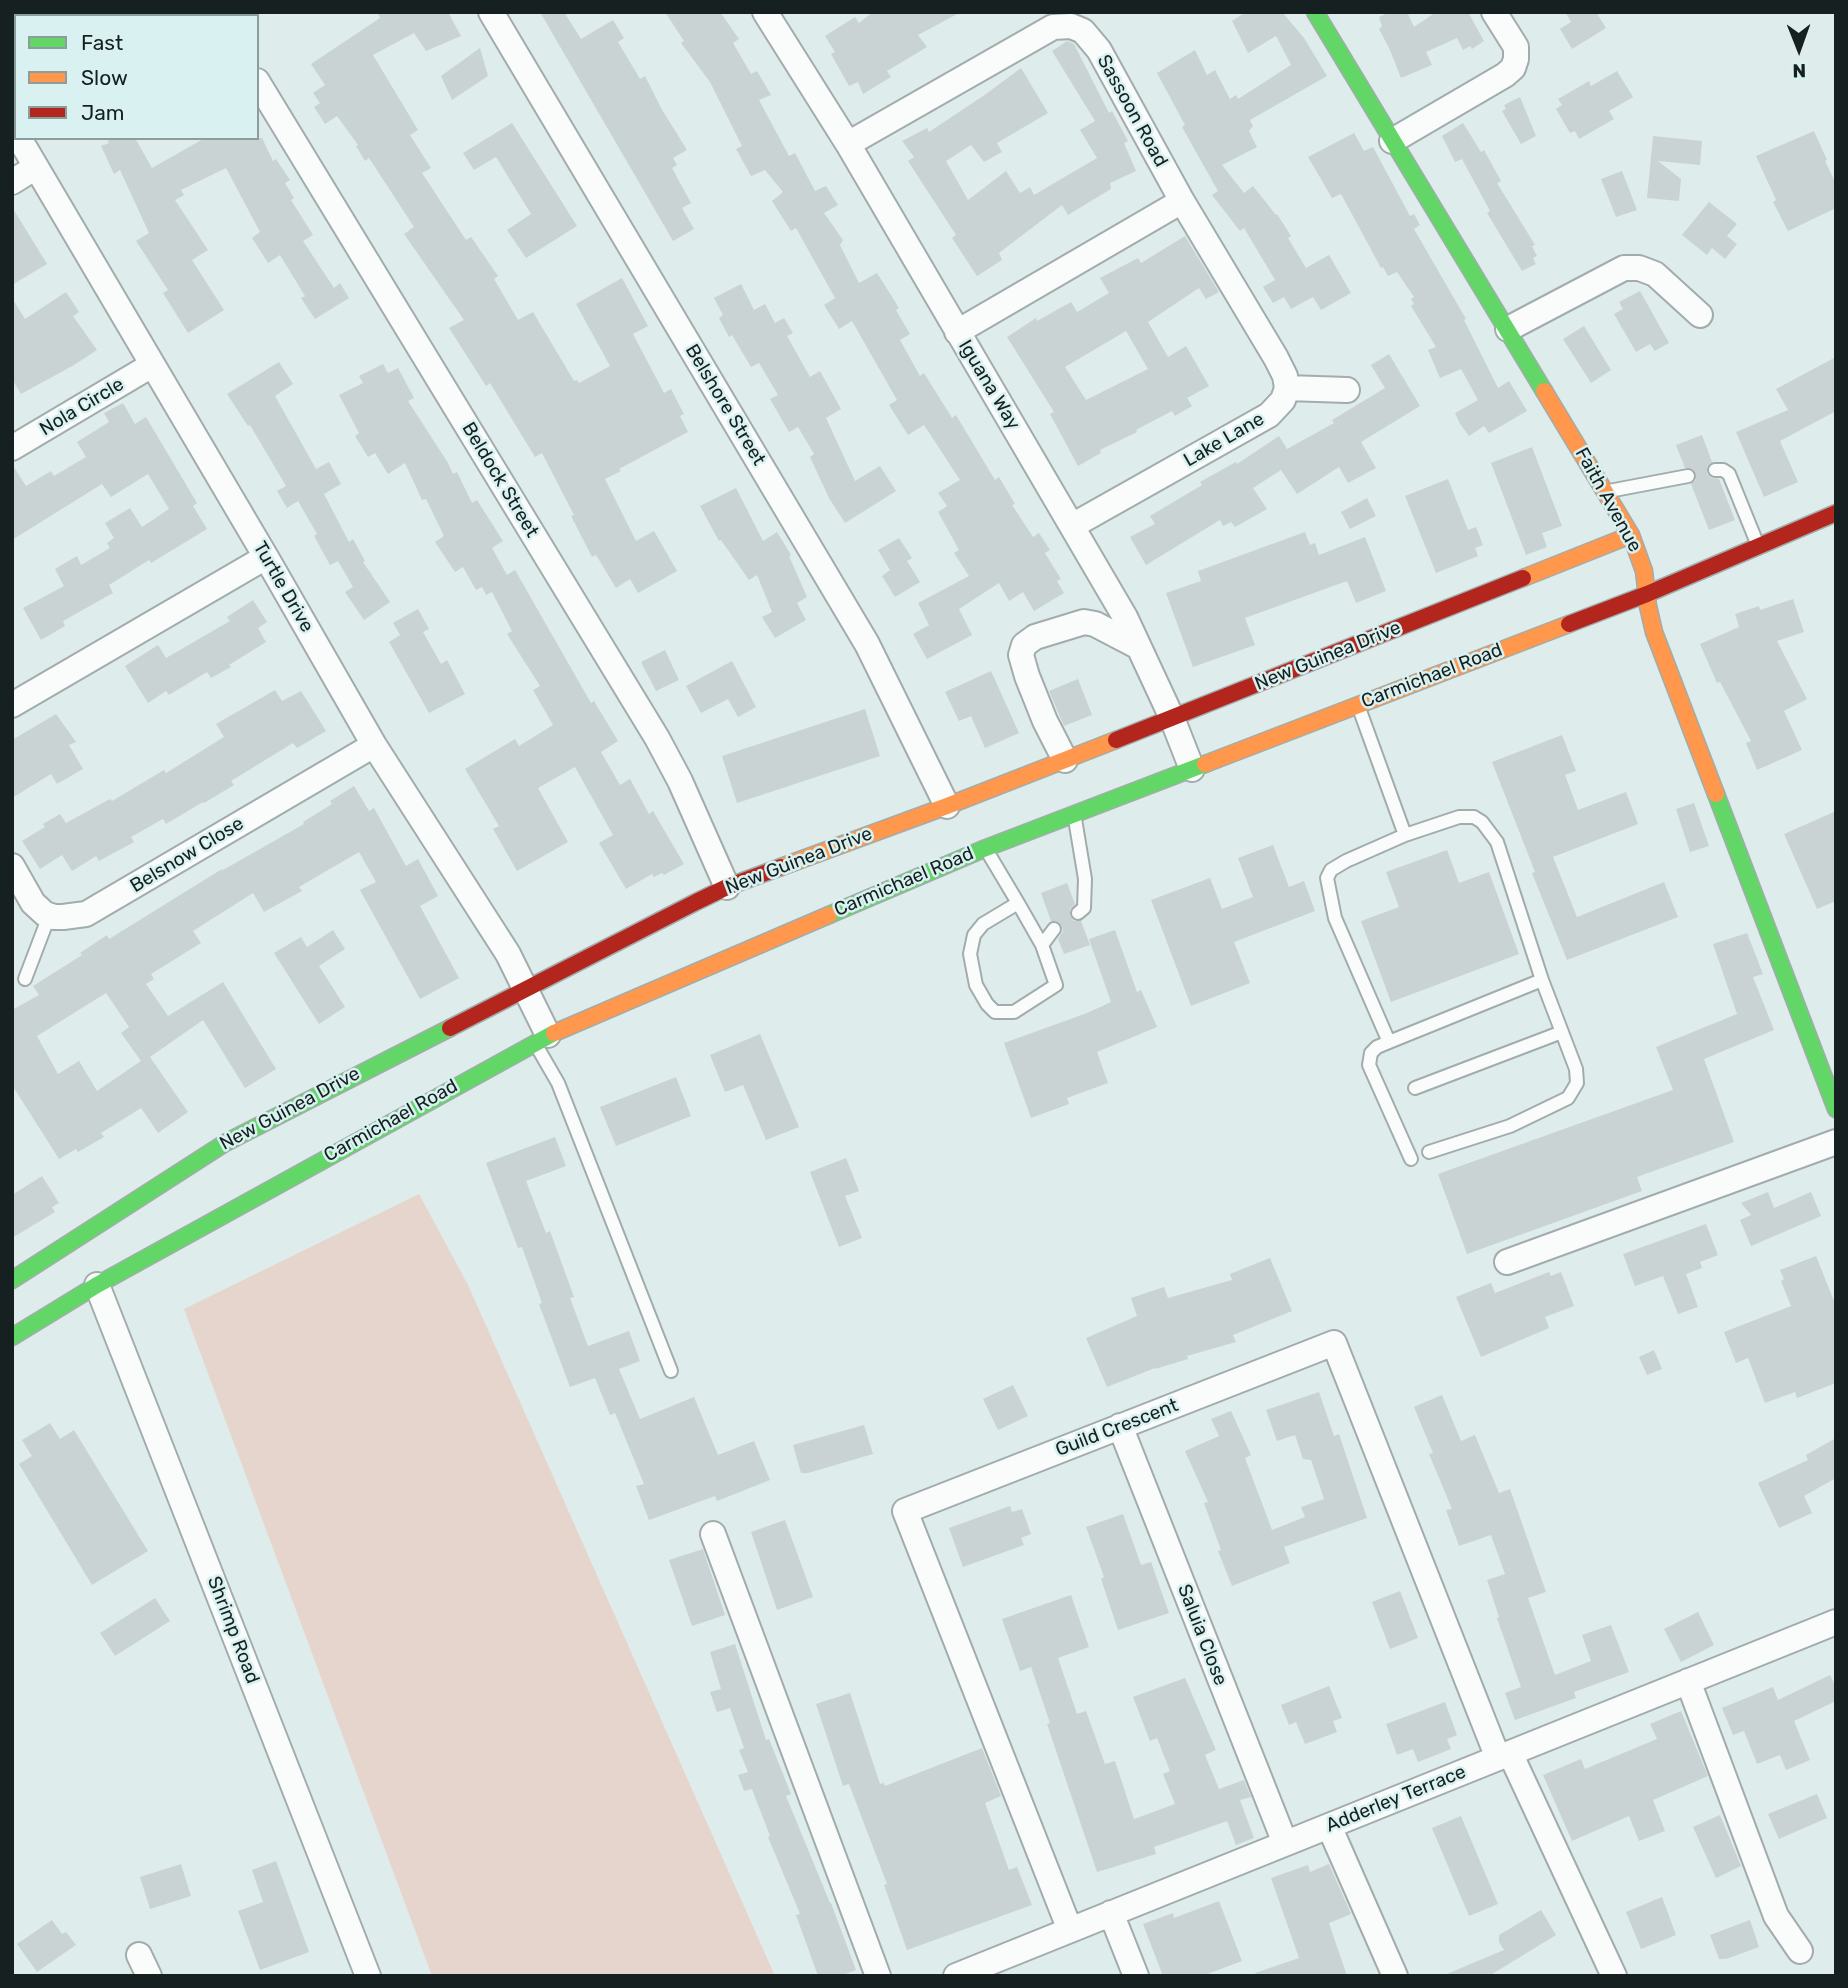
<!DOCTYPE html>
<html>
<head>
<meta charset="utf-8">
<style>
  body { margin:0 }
  #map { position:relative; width:1848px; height:1988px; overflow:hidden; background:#dfecec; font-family:Rubik,sans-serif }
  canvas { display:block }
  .frame { position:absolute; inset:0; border:14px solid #172020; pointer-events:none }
  .legend { position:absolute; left:14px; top:14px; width:245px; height:126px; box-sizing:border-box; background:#d9f2f1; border:2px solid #8b9e9d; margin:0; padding:9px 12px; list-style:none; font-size:21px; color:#172020 }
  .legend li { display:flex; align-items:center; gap:14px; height:35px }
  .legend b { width:35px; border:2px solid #8b9e9d }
  .north { position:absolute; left:1764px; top:14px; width:70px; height:70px; -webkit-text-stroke:5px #d9f2f1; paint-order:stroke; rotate:179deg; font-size:19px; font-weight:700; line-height:28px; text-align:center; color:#172020 }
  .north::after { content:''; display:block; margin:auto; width:24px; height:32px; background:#172020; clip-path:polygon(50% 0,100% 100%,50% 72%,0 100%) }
</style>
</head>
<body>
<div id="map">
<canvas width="1848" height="1988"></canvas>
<div class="frame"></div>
<ul class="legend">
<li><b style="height:9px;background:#63d668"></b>Fast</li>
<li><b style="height:9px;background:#ff974d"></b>Slow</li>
<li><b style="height:9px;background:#b3261e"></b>Jam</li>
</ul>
<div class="north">N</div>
</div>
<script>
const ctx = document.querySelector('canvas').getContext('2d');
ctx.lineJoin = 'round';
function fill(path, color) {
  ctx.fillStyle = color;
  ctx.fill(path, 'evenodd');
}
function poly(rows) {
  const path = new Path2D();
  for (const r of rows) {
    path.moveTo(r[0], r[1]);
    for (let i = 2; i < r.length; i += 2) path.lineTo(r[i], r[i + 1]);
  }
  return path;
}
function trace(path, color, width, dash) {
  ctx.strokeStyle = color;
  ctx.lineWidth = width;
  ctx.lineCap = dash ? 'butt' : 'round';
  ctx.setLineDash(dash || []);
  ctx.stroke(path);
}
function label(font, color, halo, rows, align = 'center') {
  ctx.font = font + ' Rubik,sans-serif';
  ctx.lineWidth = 5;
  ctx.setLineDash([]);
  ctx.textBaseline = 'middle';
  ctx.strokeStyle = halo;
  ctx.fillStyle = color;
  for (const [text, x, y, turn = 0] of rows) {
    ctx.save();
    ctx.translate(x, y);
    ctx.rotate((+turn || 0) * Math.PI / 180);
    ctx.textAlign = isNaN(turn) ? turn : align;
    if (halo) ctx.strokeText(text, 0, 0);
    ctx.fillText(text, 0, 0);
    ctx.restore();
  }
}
const green = poly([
  [419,1194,468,1285,775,1976,432,1976,184,1309]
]);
const building = poly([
  [377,12,448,12,461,36,426,51,414,33,373,55,418,130,410,135,431,168,422,173,466,240,471,237,498,276,494,279,518,320,533,312,574,381,577,380,579,383,610,366,576,304,622,278,648,326,633,334,664,393,671,389,684,414,680,416,688,432,619,469,621,471,605,479,636,541,654,531,677,571,638,593,630,579,616,588,596,555,592,557,571,516,574,515,542,453,535,457,490,383,486,386,449,328,464,320,404,234,414,227,369,158,365,161,356,146,358,145,337,116,325,124,314,107,320,103,313,93,325,85,311,64,380,18],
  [540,12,564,12,581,39,613,20,624,38,618,42,640,79,645,76,661,108,687,150,673,158,677,165,672,168,691,203,682,208,694,229,673,241],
  [665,12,720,12,739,39,733,43,751,74,757,71,771,95,759,100,789,156,795,153,815,191,826,186,838,205,824,213,843,240,840,245,859,283,877,273,899,308,896,310,910,334,900,340,920,376,924,373,952,418,956,415,995,480,999,477,1015,504,1012,505,1033,537,1039,533,1050,550,1045,553,1061,579,1057,581,1064,593,1034,611,1023,592,1009,601,999,583,959,609,972,635,927,659,913,634,929,625,918,603,969,576,954,553,959,550,938,512,947,506,938,493,960,480,924,425,908,435,889,405,897,400,852,321,839,329,824,305,835,298,796,228,791,231,772,201,783,192,765,170,751,176,736,149,742,146,710,82,681,43,684,41],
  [873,12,961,12,918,35,927,47,887,71,891,77,863,94,858,82,849,86,831,54,835,52,825,36,855,17,859,23],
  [1246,12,1282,12,1304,38,1327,76,1250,120,1253,126,1249,131,1257,147,1222,165,1244,193,1253,186,1276,215,1277,214,1291,236,1288,238,1306,268,1329,255,1351,293,1321,310,1313,297,1291,309,1284,297,1273,303,1263,287,1275,280,1244,228,1240,231,1212,195,1218,191,1182,127,1185,125,1157,73,1195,50,1207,75,1215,70,1230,99,1236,95,1238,99,1291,65,1276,36,1248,53,1232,21],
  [1390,12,1407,12,1414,27,1436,12,1468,12,1484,41,1472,49,1470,46,1463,50,1457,38,1426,52,1432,65,1401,78,1390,50,1379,29,1382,26,1379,17],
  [1565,12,1596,12,1606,28,1572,49,1560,29,1571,22],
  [1067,41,1074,44,1109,113,1112,111,1128,141,1124,143,1136,171,1110,183,1111,189,1068,215,1062,205,999,253,1002,260,977,276,952,238,956,235,908,161,914,157,902,141,927,128,929,132,986,94,1021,68,1048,113,997,143,1002,152,984,162,971,145,946,161,968,200,1006,171,1020,193,1030,187,1034,195,1097,158,1080,130,1095,121,1052,51],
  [480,48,488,76,452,100,441,76],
  [1617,71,1633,97,1609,111,1614,119,1579,139,1575,131,1570,133,1556,109,1562,105,1558,99,1589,81,1591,86],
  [1520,97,1536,136,1521,144,1502,111,1506,109,1504,105],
  [512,123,577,226,526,258,507,230,531,214,496,157,474,170,463,153],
  [1463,123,1481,152,1484,150,1501,181,1497,183,1535,245,1532,246,1537,256,1533,258,1536,264,1522,271,1487,213,1490,211,1462,159,1455,162,1442,136],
  [1814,131,1827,160,1825,161,1836,184,1836,208,1788,231,1773,202,1776,200,1756,156],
  [1354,133,1364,151,1373,147,1410,216,1414,214,1420,225,1414,229,1466,319,1464,320,1498,388,1509,381,1527,411,1489,433,1484,426,1469,436,1460,424,1455,413,1478,400,1461,369,1440,378,1428,350,1436,347,1411,306,1414,304,1411,299,1414,297,1397,272,1388,276,1383,267,1381,268,1341,194,1332,198,1308,157],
  [1653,136,1702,141,1700,165,1658,161,1681,179,1679,201,1647,198],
  [107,138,135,138,152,168,205,138,262,138,273,161,276,159,290,180,285,183,294,198,291,200,313,235,303,241,334,288,340,283,349,298,315,319,301,298,305,296,280,255,268,263,252,238,260,232,226,168,181,190,184,195,175,200,208,250,192,260,224,310,188,333,163,293,168,290,136,241,149,233,120,170,114,174,101,146,109,143],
  [1622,171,1637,210,1616,217,1601,179],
  [1709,202,1737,224,1727,236,1737,244,1725,259,1712,248,1707,255,1682,235],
  [12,207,47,264,12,285],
  [1185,236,1219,292,1206,299,1199,288,1148,322,1168,357,1186,346,1209,386,1187,398,1192,406,1175,416,1172,411,1136,430,1137,432,1100,450,1101,453,1078,466,1050,414,1054,412,1007,337,1036,318,1037,321,1071,302,1077,312,1109,293,1100,278,1138,258,1141,263],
  [1126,331,1148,369,1086,400,1065,367],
  [741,284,754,310,765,304,775,323,784,318,793,333,787,336,810,377,820,371,841,409,826,418,855,481,880,466,896,491,845,523,829,498,810,457,814,454,798,427,789,432,770,399,778,395,759,363,751,367,732,335,729,337,719,318,723,315,714,298],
  [1640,291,1669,343,1655,351,1650,344,1636,352,1614,314,1623,309,1619,302],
  [66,292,79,312,73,316,97,350,74,365,21,394,12,379,12,298,25,319],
  [1584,326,1611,370,1591,383,1563,339],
  [1389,354,1420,406,1361,442,1376,468,1348,483,1339,467,1297,494,1281,470,1253,488,1267,509,1235,527,1231,522,1223,526,1220,520,1146,565,1130,537,1155,524,1150,516,1202,485,1200,482,1236,462,1237,464,1279,436,1287,449,1334,423,1332,420,1385,388,1371,365],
  [1836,357,1836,411,1780,441,1798,482,1764,497,1736,432,1788,410,1776,389],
  [279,362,293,384,275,396,316,469,329,462,341,484,324,494,349,542,353,539,365,561,363,562,390,602,364,620,345,592,353,587,338,561,330,565,314,536,317,534,298,501,287,508,277,491,286,486,250,425,248,426,227,394],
  [383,364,388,373,398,368,414,398,408,401,448,463,453,474,457,472,472,503,477,500,503,541,492,548,507,575,515,570,591,703,594,701,618,741,601,752,620,785,630,779,649,814,653,811,684,864,664,875,662,873,654,877,652,874,626,889,599,843,613,835,575,767,538,788,568,842,517,871,493,829,499,826,465,769,515,739,519,746,553,725,533,690,540,686,507,634,512,631,492,592,486,595,482,587,476,590,463,567,455,572,435,542,444,536,426,499,422,500,405,463,388,474,375,453,368,457,355,436,359,433,339,395,363,383,359,376],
  [123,403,135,424,146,417,197,503,193,506,207,529,151,563,149,560,109,585,113,593,63,621,65,626,41,640,23,608,64,586,55,569,77,556,81,565,110,548,107,543,114,538,105,523,130,508,142,527,169,509,148,474,111,497,102,484,12,540,12,464,26,486,51,471,54,476,86,457,77,442,109,422,104,413],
  [1702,435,1712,462,1707,466,1707,474,1711,478,1719,479,1735,520,1709,530,1691,484,1696,480,1696,474,1691,468,1685,468,1676,445],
  [1532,447,1562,526,1542,533,1547,547,1526,555,1491,463],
  [1448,479,1468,530,1476,527,1483,545,1475,548,1478,556,1436,573,1405,496],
  [736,488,763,541,777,532,791,555,789,556,807,597,797,603,806,620,775,638,762,617,772,612,757,575,749,580,721,540,719,541,700,506],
  [1367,498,1376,516,1350,529,1341,512],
  [1305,532,1310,545,1315,543,1319,555,1365,537,1386,591,1356,603,1347,581,1245,618,1255,645,1193,667,1166,593,1201,581,1198,571],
  [899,538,912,558,907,561,920,582,895,597,882,576,890,570,878,550],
  [1793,599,1804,632,1777,641,1807,699,1784,711,1802,750,1757,770,1746,743,1751,741,1720,682,1717,683,1700,644,1739,627,1735,614,1759,606,1760,610],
  [253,600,267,622,258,628,266,642,229,665,231,667,211,678,207,672,169,695,166,691,148,703,125,666,158,645,166,658,230,621,227,617],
  [418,609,429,629,423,632,441,664,447,660,465,694,429,713,389,642,400,635,393,623],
  [665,650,679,680,656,691,641,662],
  [732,661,756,707,738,717,728,699,701,713,686,686],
  [991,671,1019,733,985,748,971,716,959,721,945,692],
  [1078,679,1092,715,1064,726,1049,691],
  [275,690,282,701,301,691,326,731,297,748,293,743,231,781,234,785,204,803,203,802,166,824,163,819,131,837,134,842,99,861,96,856,72,871,62,855,40,869,22,841,45,827,43,824,60,814,66,823,110,799,112,801,164,770,166,773,224,737,216,724],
  [865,709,880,756,737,803,722,756],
  [56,714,76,742,69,745,83,769,57,784,51,774,12,798,12,740],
  [1562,735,1576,771,1565,775,1578,810,1626,792,1638,824,1553,857,1577,917,1664,882,1678,917,1567,960,1532,873,1535,872,1492,762],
  [354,786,369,811,374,808,406,866,418,859,438,896,420,906,459,978,420,999,360,890,376,882,359,852,299,887,302,891,264,912,253,893,193,931,201,943,151,974,154,979,146,984,168,1016,223,982,276,1069,245,1088,203,1020,150,1057,188,1112,158,1133,141,1108,101,1133,104,1137,78,1152,76,1149,59,1159,12,1085,12,1010,39,995,33,986,82,955,80,953,107,935,109,939,222,869,223,870,304,824,303,822,332,804,330,801],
  [106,993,129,1027,121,1033,141,1061,97,1091,79,1061,58,1074,37,1036],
  [1694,803,1709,846,1690,852,1676,809],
  [1836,811,1836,901,1817,909,1784,834],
  [1273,845,1289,887,1304,881,1315,911,1234,942,1250,983,1191,1006,1151,900,1210,878,1222,909,1253,897,1238,858],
  [1447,850,1459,883,1489,872,1519,954,1391,1002,1361,921,1399,907,1386,872],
  [1067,883,1075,904,1070,909,1070,915,1074,921,1081,921,1090,945,1064,954,1058,939,1063,931,1062,926,1059,922,1051,921,1041,893],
  [333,930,345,949,319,966,345,1007,319,1024,274,953,301,937,307,947],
  [1115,930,1137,992,1141,990,1157,1027,1097,1052,1108,1083,1067,1098,1069,1104,1031,1118,1004,1043,1087,1013,1111,1002,1089,939],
  [1747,933,1763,974,1753,977,1774,1030,1704,1059,1734,1142,1637,1177,1642,1191,1467,1254,1438,1174,1673,1090,1656,1047,1737,1014,1713,944],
  [760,1034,799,1127,766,1140,743,1085,725,1092,710,1055],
  [676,1077,691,1116,616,1146,600,1107],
  [555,1137,566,1166,526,1181,546,1233,550,1231,574,1297,570,1298,588,1346,629,1331,640,1361,619,1369,640,1419,694,1397,718,1455,754,1441,770,1480,717,1501,715,1496,649,1520,636,1486,644,1484,615,1413,610,1415,595,1378,570,1387,539,1304,542,1303,522,1247,518,1248,486,1163],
  [846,1158,859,1191,845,1196,862,1238,839,1247,810,1172],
  [42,1176,59,1203,52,1207,55,1212,12,1238,12,1195],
  [1768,1192,1774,1208,1811,1192,1821,1216,1751,1246,1740,1220,1751,1215,1741,1203],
  [1706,1224,1718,1255,1700,1262,1702,1268,1686,1274,1698,1307,1678,1314,1663,1276,1635,1286,1623,1254],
  [1816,1256,1836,1306,1836,1383,1797,1398,1795,1392,1765,1403,1748,1358,1736,1363,1724,1332,1791,1306,1781,1281,1784,1279,1780,1270],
  [1270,1258,1292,1311,1233,1335,1236,1342,1187,1356,1188,1359,1155,1369,1155,1368,1107,1387,1086,1338,1137,1316,1131,1298,1164,1287,1168,1298,1232,1280,1230,1274],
  [1549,1272,1551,1276,1561,1272,1574,1306,1545,1317,1549,1328,1481,1357,1456,1297,1491,1283,1495,1293],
  [1654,1350,1662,1369,1647,1375,1639,1357],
  [1013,1385,1028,1416,998,1430,983,1399],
  [1319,1392,1334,1436,1339,1434,1367,1518,1284,1547,1290,1563,1232,1586,1218,1551,1221,1550,1204,1503,1208,1502,1185,1451,1219,1436,1211,1419,1231,1411,1251,1455,1245,1458,1272,1530,1305,1517,1301,1507,1324,1499,1311,1460,1303,1459,1295,1435,1277,1441,1266,1410],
  [1442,1395,1461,1441,1475,1435,1499,1493,1510,1489,1546,1592,1528,1598,1555,1675,1591,1661,1582,1635,1611,1625,1629,1672,1574,1692,1576,1698,1515,1720,1505,1693,1521,1687,1497,1618,1499,1617,1487,1580,1505,1574,1491,1535,1459,1546,1446,1510,1452,1509,1429,1454,1433,1453,1414,1407],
  [50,1423,60,1439,74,1430,148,1551,92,1585,19,1464,32,1456,22,1440],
  [864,1425,873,1454,808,1473,801,1473,793,1445],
  [1836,1438,1836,1478,1804,1496,1812,1513,1779,1528,1758,1483,1808,1460,1806,1455],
  [1010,1506,1012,1512,1022,1509,1031,1534,1021,1538,1024,1545,963,1567,949,1528],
  [1123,1514,1141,1565,1151,1562,1169,1613,1118,1630,1101,1579,1104,1577,1086,1527],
  [785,1520,813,1597,777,1610,751,1532],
  [703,1549,725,1615,692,1626,669,1560],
  [1400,1591,1418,1638,1390,1649,1372,1602],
  [1071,1595,1089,1647,1058,1658,1077,1714,1086,1711,1105,1764,1115,1761,1134,1819,1175,1804,1163,1774,1170,1771,1157,1738,1150,1741,1133,1697,1185,1678,1216,1750,1205,1755,1219,1789,1244,1780,1251,1797,1240,1800,1254,1838,1236,1845,1227,1821,1154,1847,1156,1854,1097,1872,1047,1724,1050,1723,1031,1667,1020,1671,1002,1619],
  [155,1598,170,1621,115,1656,100,1633],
  [1698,1612,1714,1645,1681,1662,1664,1629],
  [735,1644,766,1740,769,1739,791,1794,786,1796,830,1903,831,1903,856,1970,840,1976,818,1976,796,1915,800,1914,768,1837,770,1836,752,1789,744,1791,738,1775,748,1772,739,1750,744,1748,730,1708,717,1712,710,1692,721,1689,710,1652],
  [1830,1675,1836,1687,1836,1701,1794,1721,1810,1760,1786,1770,1780,1755,1757,1764,1744,1731,1733,1735,1722,1708,1773,1687,1778,1700],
  [1329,1686,1342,1718,1333,1721,1337,1732,1305,1744,1296,1722,1289,1725,1281,1705],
  [850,1693,880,1784,884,1783,885,1786,982,1748,1001,1796,985,1803,1009,1870,1017,1867,1032,1905,907,1950,884,1885,887,1884,849,1784,843,1786,816,1704],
  [1445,1702,1457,1735,1447,1739,1451,1749,1418,1762,1413,1749,1397,1755,1386,1724],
  [1681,1711,1708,1776,1653,1800,1665,1831,1639,1841,1629,1816,1572,1841,1543,1775,1581,1759,1585,1769,1657,1739,1650,1724],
  [1817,1794,1827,1818,1779,1839,1768,1814],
  [1720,1815,1741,1866,1716,1878,1693,1827],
  [1461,1816,1498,1904,1469,1916,1432,1828],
  [276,1861,309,1952,260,1970,238,1911,263,1902,252,1870],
  [181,1864,191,1896,150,1909,140,1877],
  [1329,1864,1351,1914,1329,1923,1347,1976,1256,1976,1255,1973,1299,1958,1271,1878,1308,1865,1310,1872],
  [1662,1897,1676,1935,1641,1949,1626,1912],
  [1219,1901,1242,1961,1202,1976,1163,1976,1143,1924,1173,1913,1174,1918],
  [1541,1910,1556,1935,1489,1976,1442,1976,1504,1950,1499,1942,1499,1935],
  [52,1920,62,1934,66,1932,76,1945,37,1972,17,1944],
  [1750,1920,1759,1947,1726,1959,1719,1959,1710,1935]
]);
const lane = poly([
  [1715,470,1723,470,1729,474,1757,543],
  [1609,491,1688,476],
  [1359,708,1405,835],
  [1075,819,1085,879,1084,908,1078,913],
  [987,851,1018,903,1042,945,1056,985,1014,1012,995,1012,987,1004,976,985,970,954,974,935,983,924,1018,903],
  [1042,945,1054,929],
  [25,979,49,916],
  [1389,1042,1335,918,1327,878,1331,870,1346,861,1405,835,1459,817,1474,817,1482,822,1497,842,1542,980,1576,1069,1577,1083,1568,1098,1510,1126,1429,1152],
  [536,1045,558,1083,671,1371],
  [1415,1088,1562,1032],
  [1411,1159,1369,1065,1371,1053,1377,1047,1389,1042,1542,980]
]);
const street = poly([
  [215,12,217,16],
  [491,12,867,644,947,806],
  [765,12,848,144,1125,617,1172,718,1192,769],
  [128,16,134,12],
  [257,81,657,738,680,781,727,887],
  [12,84,16,81],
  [19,138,266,557,374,745,508,954,548,1035],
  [1392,141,1505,75,1513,68,1516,59,1516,47,1494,12],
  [848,144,1053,27,1071,26,1083,31,1099,50,1182,201,1276,358,1285,376,1287,388,1283,400,1269,415,1072,526],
  [12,182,36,167],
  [1508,329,1624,268,1639,268,1655,274,1700,315],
  [957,332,1182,201],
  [1287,388,1347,390],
  [12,448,152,365],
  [12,705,266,557],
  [1065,760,1045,721,1027,676,1021,655,1024,645,1035,637,1084,622,1095,624,1139,647],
  [12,866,33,903,45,914,54,917,63,917,86,914,374,745],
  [1507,1262,1836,1142],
  [97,1285,368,1976],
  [1120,1426,1285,1843],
  [713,1534,878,1976],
  [1688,1681,1776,1916,1800,1951],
  [1510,1753,1614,1976],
  [1329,1826,1395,1976],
  [1111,1913,1136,1976],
  [1070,1930,905,1511,1334,1343,1498,1758],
  [139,1955,149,1976],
  [956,1976,1836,1622]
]);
const fast = poly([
  [1315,12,1544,391],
  [1716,794,1836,1109],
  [829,915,986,848,1205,764],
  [12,1280,225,1143,450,1028],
  [12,1337,97,1285,554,1033]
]);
const slow = poly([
  [1544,391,1631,535,1644,571,1648,606,1654,632,1716,794],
  [1523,578,1631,535],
  [1205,764,1569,624],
  [781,867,947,806,1116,740],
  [554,1033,829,915]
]);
const jam = poly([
  [1569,624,1647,594,1836,513],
  [1116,740,1523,578],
  [450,1028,696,902,727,887,781,867]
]);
const streetNames = [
  ["Sassoon Road",1132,111,61],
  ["Iguana Way",989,385,59],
  ["Belshore Street",725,405,59],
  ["Nola Circle",82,407,-31],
  ["Lake Lane",1224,440,-30],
  ["Beldock Street",500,480,59],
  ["Faith Avenue",1608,500,61],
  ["Turtle Drive",283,587,60],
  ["New Guinea Drive",1328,656,-22],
  ["Carmichael Road",1432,676,-21],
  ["Belsnow Close",187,855,-31],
  ["New Guinea Drive",799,861,-21],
  ["Carmichael Road",904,882,-23],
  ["New Guinea Drive",290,1109,-28],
  ["Carmichael Road",391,1121,-29],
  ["Guild Crescent",1117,1428,-21],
  ["Shrimp Road",233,1630,69],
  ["Saluia Close",1202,1635,69],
  ["Adderley Terrace",1396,1799,-22]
];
fill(green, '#e6d5cc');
fill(building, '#c9d3d3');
trace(lane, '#a2acac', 16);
trace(street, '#a2acac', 28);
trace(fast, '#a2acac', 19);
trace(slow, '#a2acac', 19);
trace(jam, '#a2acac', 19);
trace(lane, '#fafcfc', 12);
trace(street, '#fafcfc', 24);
trace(fast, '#63d668', 16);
trace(slow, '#ff974d', 16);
trace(jam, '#b3261e', 16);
label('19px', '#172020', '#d9f2f1', streetNames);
</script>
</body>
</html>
